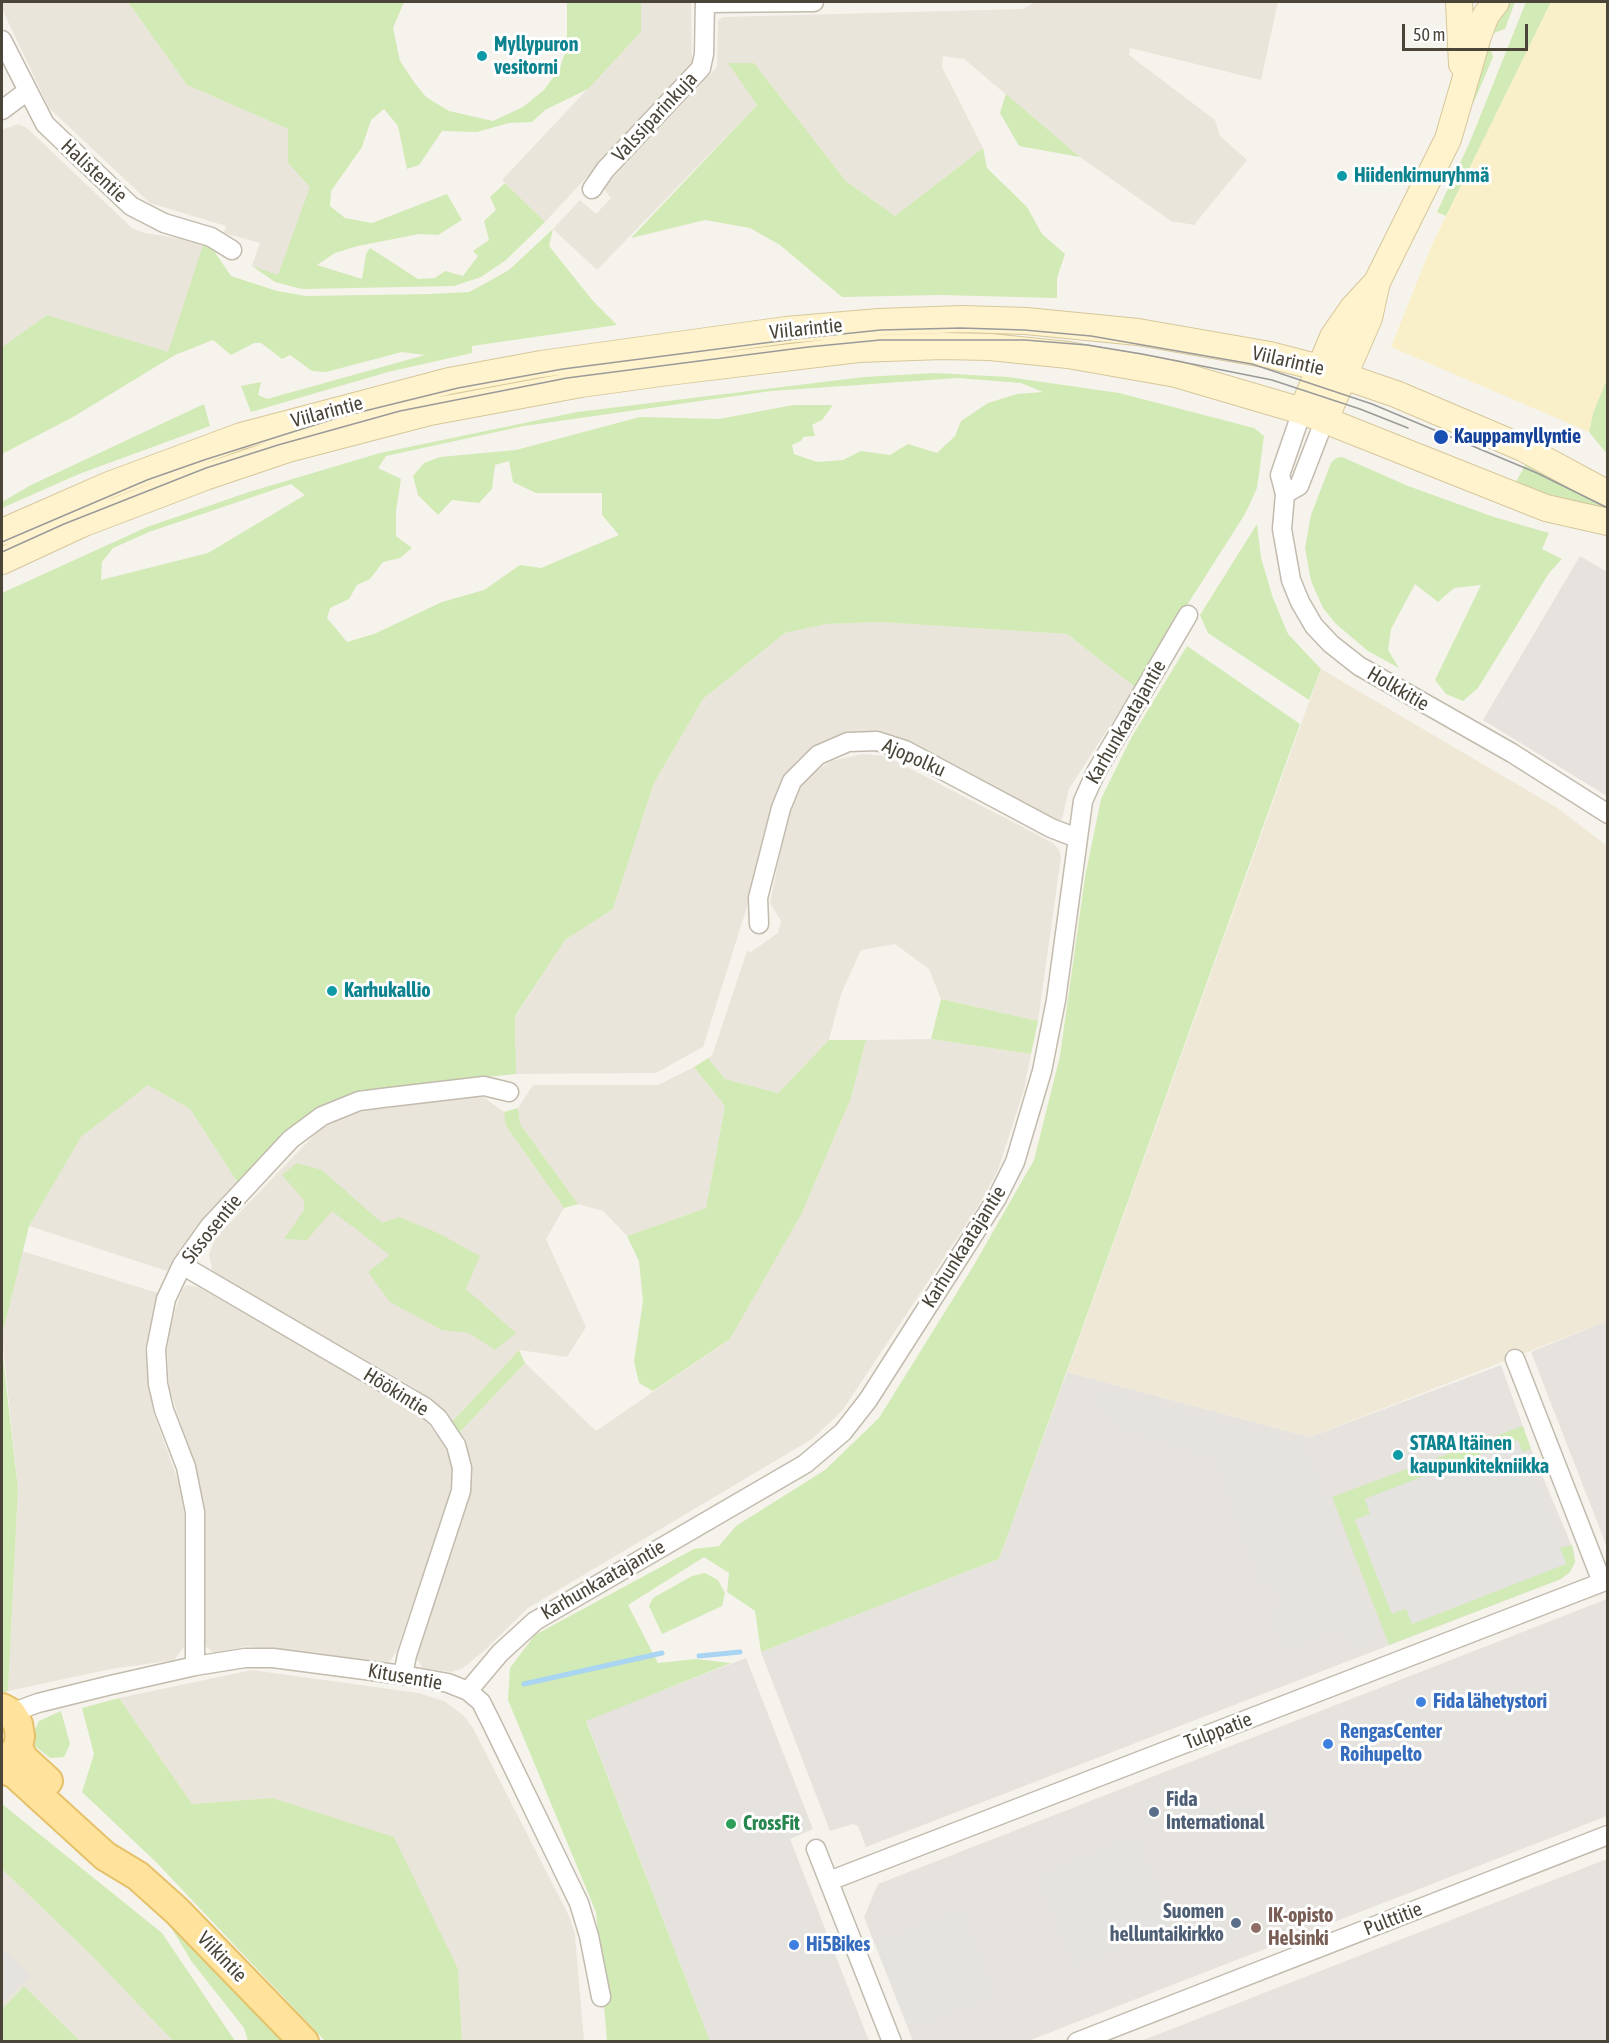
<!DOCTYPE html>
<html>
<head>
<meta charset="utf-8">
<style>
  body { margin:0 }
  #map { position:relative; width:1609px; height:2043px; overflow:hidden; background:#f6f3ec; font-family:"Asap Condensed",sans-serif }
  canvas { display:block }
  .frame { position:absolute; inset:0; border:3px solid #4b4439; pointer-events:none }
  .scale { position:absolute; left:1402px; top:24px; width:126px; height:27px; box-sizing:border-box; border:3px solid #4b4439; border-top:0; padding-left:8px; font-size:18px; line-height:21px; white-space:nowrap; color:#4b4439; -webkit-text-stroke:4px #fff; paint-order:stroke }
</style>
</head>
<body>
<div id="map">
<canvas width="1609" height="2043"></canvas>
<div class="frame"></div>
<div class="scale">50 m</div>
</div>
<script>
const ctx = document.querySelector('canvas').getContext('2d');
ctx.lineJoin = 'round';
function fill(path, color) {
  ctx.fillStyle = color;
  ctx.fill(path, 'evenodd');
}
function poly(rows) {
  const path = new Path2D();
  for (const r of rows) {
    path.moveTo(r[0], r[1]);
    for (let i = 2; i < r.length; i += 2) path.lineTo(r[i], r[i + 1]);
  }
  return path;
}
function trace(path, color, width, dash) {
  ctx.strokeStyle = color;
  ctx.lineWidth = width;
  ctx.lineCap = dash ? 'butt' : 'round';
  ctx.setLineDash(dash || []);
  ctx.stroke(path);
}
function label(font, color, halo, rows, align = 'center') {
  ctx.font = font + ' "Asap Condensed",sans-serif';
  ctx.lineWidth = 6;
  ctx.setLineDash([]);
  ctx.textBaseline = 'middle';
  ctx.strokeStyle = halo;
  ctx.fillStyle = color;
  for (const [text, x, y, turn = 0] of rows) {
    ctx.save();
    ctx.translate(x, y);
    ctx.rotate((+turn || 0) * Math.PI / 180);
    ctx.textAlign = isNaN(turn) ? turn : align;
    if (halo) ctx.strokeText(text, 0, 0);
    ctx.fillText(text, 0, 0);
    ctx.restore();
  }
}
const residential = poly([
  [2,2,128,2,187,85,288,129,288,163,311,187,278,276,252,266,260,243,224,233,226,226,150,203,49,108,2,9],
  [641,2,691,2,692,64,545,222,502,180,641,32],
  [1036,2,1278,2,1261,80,1130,48,1129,55,1215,120,1220,136,1247,160,1194,225,1171,221,1080,157,964,59,943,56,942,67,983,148,895,216,846,181,754,63,729,63,757,105,597,270,553,229,580,200,596,214,611,198,603,188,717,67,718,20,724,17,1023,9],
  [18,124,27,128,132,228,145,233,204,242,169,353,47,315,2,347,2,130],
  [880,622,1067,634,1135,687,1069,789,1062,819,1057,821,922,750,824,743,797,760,776,793,750,897,703,1047,656,1073,516,1074,515,1017,565,940,613,909,654,783,703,699,785,633,826,624],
  [863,754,886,756,1053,843,1059,850,1061,857,1038,1021,941,999,929,969,895,944,861,950,841,994,829,1040,778,1093,725,1079,708,1058,712,1056,747,951,751,952,778,933,781,921,770,903,789,809,796,793,813,773,831,761],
  [931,1039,1031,1054,1024,1090,998,1170,979,1205,842,1411,812,1439,528,1608,484,1651,463,1668,451,1672,423,1668,416,1658,416,1652,469,1497,470,1483,458,1434,525,1363,596,1431,730,1339,802,1213,851,1098,866,1040],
  [694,1067,725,1106,706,1208,627,1236,603,1211,578,1204,520,1124,518,1108,533,1085,658,1085],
  [148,1085,190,1109,238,1183,195,1230,167,1271,29,1226,81,1136],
  [482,1096,504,1112,506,1126,564,1208,546,1239,586,1327,567,1357,519,1350,452,1422,435,1403,413,1387,221,1278,212,1270,209,1254,215,1238,319,1130,348,1115,374,1109],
  [22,1251,158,1293,145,1349,154,1415,179,1483,184,1511,184,1647,174,1660,111,1669,8,1691,18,1489,2,1336],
  [187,1285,198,1287,409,1408,423,1418,444,1443,453,1470,449,1502,396,1652,390,1661,384,1664,247,1646,214,1653,205,1646,203,1641,203,1505,194,1465,169,1387,167,1348,171,1322,182,1290],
  [252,1670,418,1693,444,1701,463,1715,473,1728,570,1918,575,1935,584,2041,462,2041,458,1969,272,1798,192,1804,119,1698],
  [2,1869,93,1957,173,2041,80,2041,24,1986,2,2009]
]);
const industrial = poly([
  [1580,556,1607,572,1607,796,1483,720],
  [1607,1321,1607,1547,1531,1352],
  [1501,1365,1531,1449,1574,1551,1575,1562,1570,1572,1561,1579,866,1847,858,1826,853,1824,830,1831,761,1652,999,1559,1067,1372,1310,1437],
  [1607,1599,1607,1816,1028,2041,913,2041,864,1917,878,1884],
  [746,1658,813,1829,790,1839,869,2041,710,2041,586,1720],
  [1607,1859,1607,2041,1141,2041]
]);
const education = poly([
  [1321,669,1559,809,1607,846,1607,1321,1310,1437,1067,1372]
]);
const green = poly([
  [128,2,404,2,393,28,400,61,414,82,426,97,449,111,493,121,523,107,544,90,560,68,567,46,567,2,641,2,641,32,588,89,545,110,532,122,509,123,477,132,442,131,419,165,407,169,398,126,384,109,371,120,362,147,331,191,330,206,345,218,372,223,447,194,462,220,438,235,419,234,358,246,335,253,317,265,362,279,366,254,370,248,418,279,435,278,445,271,463,276,478,256,473,251,489,240,484,221,496,210,490,197,505,183,545,222,506,260,481,277,454,286,302,289,275,282,252,266,278,275,310,187,288,163,288,129,187,85],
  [1509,2,1515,2,1505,29,1494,33,1484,29],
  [1526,2,1551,2,1446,216,1437,212,1469,144],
  [1480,43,1490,47,1493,57,1473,104,1469,103],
  [728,63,754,63,846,181,895,216,983,148,987,168,1027,207,1042,234,1065,254,1057,278,1057,298,940,295,842,297,780,245,750,228,705,220,631,238,757,105],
  [1006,94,1080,157,1019,146,1000,113],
  [553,229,549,246,593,301,617,325,472,346,472,353,388,372,251,412,241,386,261,382,258,395,267,399,425,355,402,352,326,372,312,371,290,355,282,359,261,343,254,343,231,355,213,340,175,355,73,417,2,454,2,347,47,315,168,352,204,242,210,245,231,276,277,291,306,296,431,294,469,292,486,283,509,270],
  [935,373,1008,377,1119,393,1254,428,1264,436,1257,488,1245,514,1135,687,1067,634,880,622,826,624,785,633,703,699,654,783,613,909,565,940,515,1016,516,1074,416,1084,339,1098,294,1125,238,1183,190,1109,148,1085,81,1137,29,1226,2,1336,2,593,147,527,249,492,380,453,577,412,864,377],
  [958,378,1021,383,1043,392,1017,394,988,403,961,421,955,436,937,453,908,444,890,455,861,451,843,460,817,462,794,454,792,445,801,441,803,437,815,436,812,425,822,420,833,405,793,405,719,419,640,417,516,450,440,457,424,463,413,476,418,495,438,515,452,500,479,503,492,489,495,465,509,461,513,482,536,493,602,493,602,515,619,535,541,568,520,565,484,590,442,602,374,634,347,642,327,618,330,608,349,599,357,585,370,579,383,562,400,558,412,548,396,536,396,511,401,479,378,468,386,456,524,426,771,391],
  [291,484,305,495,208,553,101,580,102,562,113,548,149,532],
  [1607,377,1607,454,1589,432,1593,413],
  [204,404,210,426,79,474,2,508,2,502,31,485],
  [1530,456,1607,496,1607,513,1516,489,1518,483,1516,482],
  [1342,457,1408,486,1494,517,1549,533,1542,549,1562,559,1549,573,1478,688,1463,701,1446,694,1435,680,1481,585,1454,588,1438,602,1415,584,1391,629,1388,650,1399,668,1368,651,1336,624,1323,608,1311,581,1305,548,1311,515,1331,463,1336,458],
  [1257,524,1261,558,1273,598,1288,634,1321,669,1309,700,1208,633,1200,615],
  [1187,646,1300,724,999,1559,761,1652,755,1611,727,1592,729,1573,704,1557,628,1605,658,1663,696,1659,731,1663,586,1721,710,2041,607,2041,596,1912,508,1700,510,1668,535,1635,694,1549,719,1546,736,1526,825,1470,879,1418,974,1265,1034,1160,1060,1056,1085,877,1101,799,1131,738],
  [941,999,1038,1021,1031,1054,931,1039],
  [829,1040,866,1040,851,1098,802,1213,730,1339,653,1391,639,1383,634,1361,643,1301,639,1261,627,1236,706,1208,725,1106,694,1067,708,1058,725,1079,778,1093],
  [518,1108,520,1124,578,1204,564,1208,506,1126,504,1112],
  [297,1163,322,1170,382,1223,399,1217,438,1233,480,1256,466,1289,516,1333,495,1350,469,1333,442,1330,390,1302,368,1272,390,1255,332,1211,307,1240,284,1239,304,1210,304,1200,282,1175],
  [2,1349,18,1489,8,1691,2,1693],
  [519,1350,525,1363,458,1434,452,1422],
  [1523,1426,1531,1449,1522,1452,1517,1440,1365,1499,1371,1514,1356,1520,1392,1613,1566,1564,1560,1548,1572,1545,1575,1562,1570,1572,1561,1579,1389,1645,1332,1497],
  [705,1573,718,1580,725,1593,722,1606,662,1634,649,1606,653,1598,692,1576],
  [119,1698,192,1804,272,1798,394,1837,458,1969,462,2041,325,2041,157,1863,82,1792,94,1754,82,1708],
  [61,1711,70,1744,64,1757,50,1758,35,1746,33,1734,39,1721],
  [2,1804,162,1933,235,2041,173,2041,93,1957,2,1869],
  [181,1928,286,2041,248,2041,244,2028,192,1962,172,1929],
  [24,1986,80,2041,2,2041,2,2009]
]);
const sand = poly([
  [1551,2,1607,2,1608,377,1593,413,1589,432,1391,347,1431,247]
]);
const parking = poly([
  [1092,1390,1302,1445,1377,1637,1353,1646,1337,1627,1285,1647,1273,1616,1287,1610,1275,1580,1263,1584,1228,1493,1218,1458,1117,1424],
  [1518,1440,1566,1564,1412,1624,1406,1608,1392,1614,1355,1520,1370,1514,1365,1499],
  [1136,1838,1171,1925,1074,1964,1039,1876],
  [960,1912,993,1994,911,2027,878,1945],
  [2,1948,30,1976,4,2001,2,1999]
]);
const stream = poly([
  [699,1656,740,1652],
  [524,1684,662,1653]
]);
const street = poly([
  [705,3,814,2],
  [2,40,45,124,131,206,164,223,211,237,232,250],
  [2,110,26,92],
  [592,189,605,170,701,68,704,54,705,2],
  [1302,411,1280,475,1285,494,1282,529,1291,580,1300,602,1314,626,1331,644,1359,666,1512,753,1608,814],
  [1285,494,1299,486,1325,419],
  [759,924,758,898,781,808,792,781,818,755,848,742,877,741,905,750,1051,828,1077,838],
  [182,1265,425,1407,438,1418,456,1445,462,1468,461,1491,407,1655,403,1675],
  [1515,1359,1602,1582],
  [195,1666,195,1512,186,1467,164,1410,158,1384,156,1349,166,1299,182,1265,209,1227,291,1139,322,1116,359,1101,382,1098,484,1086,509,1092],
  [468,1691,500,1653,535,1621,805,1464,843,1432,868,1400,997,1198,1015,1162,1042,1071,1056,1000,1083,801,1096,772,1188,615],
  [11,1713,38,1703,111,1685,195,1666,245,1658,273,1658,403,1675,448,1683,468,1691,481,1702,492,1724,579,1903,589,1936,601,1997],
  [816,1849,892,2042],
  [829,1881,1608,1580],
  [1077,2042,1608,1835]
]);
const secondary = poly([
  [1459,2,1462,64],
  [1302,411,1333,337,1353,308,1377,282,1448,139,1478,36,1486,15,1496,2],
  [1325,419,1369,318,1377,282],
  [2,532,109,485,241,436,449,381,541,364,786,330,879,322,962,319,1026,321,1138,332,1270,355,1320,368,1396,394,1523,448,1608,494],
  [2,561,84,523,205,477,288,449,430,412,581,384,668,372,858,349,942,346,990,347,1068,355,1176,374,1302,411,1546,508,1608,522]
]);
const primary = poly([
  [2,1708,11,1713,18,1724,20,1736,18,1747,8,1761],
  [18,1747,23,1758,48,1781],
  [2,1769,14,1773,105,1856,138,1876,177,1911,304,2042]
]);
const tram = poly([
  [2,542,147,480,204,460,340,417,458,388,563,369,803,338,881,330,961,328,1024,330,1091,336,1252,364,1372,404,1537,473,1608,508],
  [2,552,64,524,206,468,278,445,400,411,567,378,808,347,880,340,1025,340,1087,345,1142,354,1272,380,1360,409,1408,428]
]);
const markers = [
  [482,56,6,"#0f9aa8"],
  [1342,176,6,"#0f9aa8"],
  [1441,437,8,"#1a4fb4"],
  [332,991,6,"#0f9aa8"],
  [1398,1455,6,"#0f9aa8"],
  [1421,1702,6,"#3f7fe0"],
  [1328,1744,6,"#3f7fe0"],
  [1154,1812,6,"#5c6f8a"],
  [731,1824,6,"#2e9e5b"],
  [1236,1923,6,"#5c6f8a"],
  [1256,1928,6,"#8d6e63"],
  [794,1945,6,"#3f7fe0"]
];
const cultureNames = [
  ["Myllypuron",494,45],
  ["vesitorni",494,68],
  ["Hiidenkirnuryhmä",1354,176],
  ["Karhukallio",344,991],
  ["STARA Itäinen",1410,1444],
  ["kaupunkitekniikka",1410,1467]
];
const streetNames = [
  ["Valssiparinkuja",655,117,-47],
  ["Halistentie",94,171,43],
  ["Viilarintie",806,329,-6],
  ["Viilarintie",1288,361,13],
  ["Viilarintie",327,412,-15],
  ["Holkkitie",1398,689,30],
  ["Karhunkaatajantie",1126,722,-60],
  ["Ajopolku",914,758,24],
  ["Sissosentie",212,1229,-51],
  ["Karhunkaatajantie",964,1247,-58],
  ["Höökintie",396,1392,32],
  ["Karhunkaatajantie",603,1580,-30],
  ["Kitusentie",405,1677,10],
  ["Tulppatie",1218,1731,-21],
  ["Pulttitie",1393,1919,-21],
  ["Viikintie",222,1957,46]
];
const transitNames = [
  ["Kauppamyllyntie",1454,437]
];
const shopNames = [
  ["Fida lähetystori",1433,1702],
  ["RengasCenter",1340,1732],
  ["Roihupelto",1340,1755],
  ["Hi5Bikes",806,1945]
];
const serviceNames = [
  ["Fida",1166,1800],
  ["International",1166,1823],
  ["Suomen",1224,1912,"right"],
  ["helluntaikirkko",1224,1935,"right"]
];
const leisureNames = [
  ["CrossFit",743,1824]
];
const educationNames = [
  ["IK-opisto",1268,1916],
  ["Helsinki",1268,1939]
];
fill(residential, '#eae5da');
fill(industrial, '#e6e2dd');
fill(education, '#efe8d6');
fill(green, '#d2eab5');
fill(sand, '#f9efc9');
fill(parking, '#e5e3e0');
trace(stream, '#a9d4f2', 5);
trace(street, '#c2bbae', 21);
trace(secondary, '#d6c79b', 28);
trace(primary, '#e6c16a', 32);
trace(street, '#fff', 18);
trace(secondary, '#fff3cd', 26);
trace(primary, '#ffe39c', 28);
trace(tram, '#9a9a9a', 1.5);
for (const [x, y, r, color] of markers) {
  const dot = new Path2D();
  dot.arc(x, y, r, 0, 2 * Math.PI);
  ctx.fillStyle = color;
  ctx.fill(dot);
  trace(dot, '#fff', 2);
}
label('bold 20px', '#0d838f', '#fff', cultureNames, 'left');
label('20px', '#4b4439', '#fff', streetNames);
label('bold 20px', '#164399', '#fff', transitNames, 'left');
label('bold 20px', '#366cbe', '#fff', shopNames, 'left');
label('bold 20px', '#4e5e75', '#fff', serviceNames, 'left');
label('bold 20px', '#27864d', '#fff', leisureNames, 'left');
label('bold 20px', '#785e54', '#fff', educationNames, 'left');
</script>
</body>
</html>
